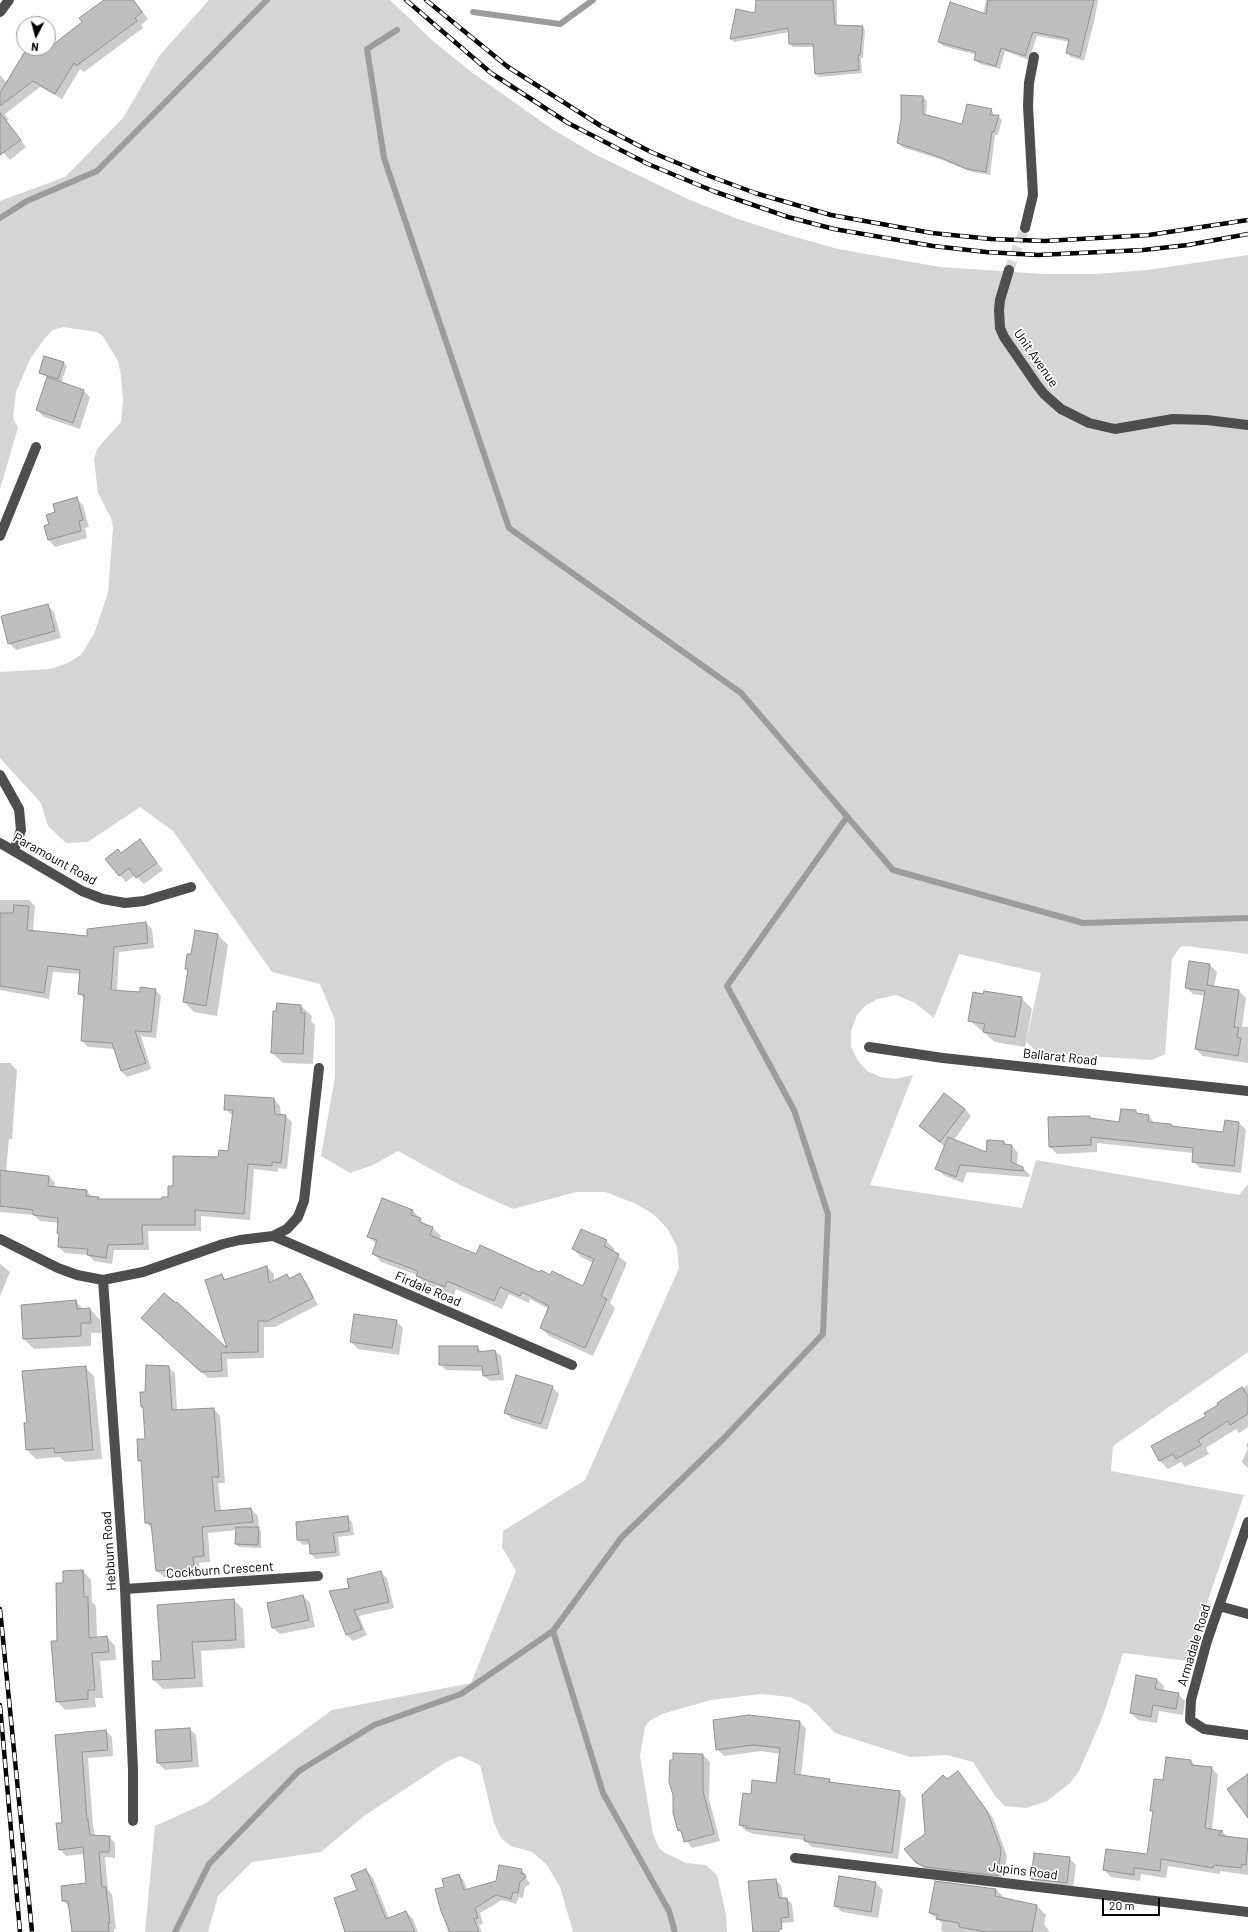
<!DOCTYPE html>
<html>
<head>
<meta charset="utf-8">
<style>
  body { margin:0 }
  #map { position:relative; width:1248px; height:1932px; overflow:hidden; background:#fff; font-family:Barlow,sans-serif }
  canvas { display:block }
  .north { position:absolute; left:16px; top:16px; width:40px; height:40px; box-sizing:border-box; background:#fff; border:1px solid #999; border-radius:50%; rotate:186deg; font-size:11px; font-weight:700; line-height:16px; text-align:center; color:#000 }
  .north::after { content:''; display:block; margin:auto; width:14px; height:18px; background:#000; clip-path:polygon(50% 0,100% 100%,50% 72%,0 100%) }
  .scale { position:absolute; left:1102px; top:1898px; width:58px; height:18px; box-sizing:border-box; border:2px solid #000; border-top:0; padding-left:5px; font-size:12px; line-height:14px; white-space:nowrap; color:#000; -webkit-text-stroke:3px #fff; paint-order:stroke }
</style>
</head>
<body>
<div id="map">
<canvas width="1248" height="1932"></canvas>
<div class="north">N</div>
<div class="scale">20 m</div>
</div>
<script>
const ctx = document.querySelector('canvas').getContext('2d');
ctx.lineJoin = 'round';
function fill(path, color) {
  ctx.fillStyle = color;
  ctx.fill(path, 'evenodd');
}
function poly(rows) {
  const path = new Path2D();
  for (const r of rows) {
    path.moveTo(r[0], r[1]);
    for (let i = 2; i < r.length; i += 2) path.lineTo(r[i], r[i + 1]);
  }
  return path;
}
function trace(path, color, width, dash) {
  ctx.strokeStyle = color;
  ctx.lineWidth = width;
  ctx.lineCap = dash ? 'butt' : 'round';
  ctx.setLineDash(dash || []);
  ctx.stroke(path);
}
function label(font, color, halo, rows, align = 'center') {
  ctx.font = font + ' Barlow,sans-serif';
  ctx.lineWidth = 3.5;
  ctx.setLineDash([]);
  ctx.textBaseline = 'middle';
  ctx.strokeStyle = halo;
  ctx.fillStyle = color;
  for (const [text, x, y, turn = 0] of rows) {
    ctx.save();
    ctx.translate(x, y);
    ctx.rotate((+turn || 0) * Math.PI / 180);
    ctx.textAlign = isNaN(turn) ? turn : align;
    if (halo) ctx.strokeText(text, 0, 0);
    ctx.fillText(text, 0, 0);
    ctx.restore();
  }
}
const green = poly([
  [209,0,390,0,433,41,470,71,552,129,596,155,690,200,738,219,788,235,838,249,940,267,1044,274,1096,274,1148,270,1248,255,1248,954,1187,946,1180,947,1172,959,1165,1054,1152,1060,1039,1053,1026,1042,1041,973,959,954,934,1018,915,1003,896,995,877,999,865,1006,857,1015,851,1031,851,1047,858,1061,867,1071,881,1077,895,1079,913,1075,870,1185,1022,1208,1036,1160,1239,1195,1248,1184,1248,1352,1113,1446,1111,1471,1244,1495,1187,1661,1123,1653,1103,1716,1079,1771,1070,1783,1047,1801,1026,1808,1005,1806,995,1796,973,1762,947,1755,910,1757,835,1733,809,1706,790,1697,761,1694,711,1700,662,1714,649,1721,645,1727,640,1756,653,1834,659,1848,665,1853,686,1863,706,1865,717,1875,726,1914,727,1932,573,1932,560,1887,547,1865,532,1852,511,1846,501,1838,494,1823,480,1765,460,1756,446,1762,364,1816,321,1852,252,1862,218,1896,208,1932,145,1932,155,1826,206,1803,332,1710,471,1683,516,1571,502,1547,503,1531,585,1480,679,1268,677,1247,667,1228,652,1213,634,1203,605,1192,576,1192,513,1209,460,1185,398,1151,373,1165,350,1173,321,1156,335,1077,335,1020,320,984,272,972,173,831,140,807,88,842,66,843,48,826,41,803,0,758,0,672,50,669,68,663,81,655,94,634,108,593,113,528,111,518,98,493,94,459,97,449,121,422,123,401,121,376,118,361,102,335,97,332,63,327,53,330,45,338,30,359,16,392,13,418,18,428,0,489,0,201,65,177,123,118,160,55]
]);
const shadow = poly([
  [105,0,134,0,148,19,141,25,143,28,84,72,80,69,62,99,40,87,5,114,9,120,7,121,26,147,10,160,0,149,0,75,7,83,29,48,41,55,84,22],
  [757,0,837,0,837,26,862,27,865,30,863,58,861,58,862,73,819,77,816,74,814,47,793,47,790,44,790,32,734,42,731,39,756,14],
  [986,0,1098,0,1094,22,1084,61,1071,57,1067,53,1070,42,1037,36,1029,60,1005,51,1000,69,980,64,975,60,977,55,943,46,939,42,983,14],
  [923,97,927,101,926,116,963,125,991,110,995,116,998,116,1002,120,998,135,995,135,990,175,972,172,942,160,902,147,898,143],
  [64,363,67,366,61,383,83,390,90,397,80,429,44,417,37,410,48,378,40,373],
  [76,498,83,505,89,527,85,528,87,538,55,547,49,540,50,525,57,513],
  [47,605,54,612,61,638,16,650,9,643],
  [140,841,163,870,144,884,135,875,126,882,119,875,118,850,122,854],
  [0,900,29,900,35,906,33,931,88,937,146,923,152,929,154,948,119,952,117,991,140,993,155,990,161,996,156,1038,141,1036,151,1069,127,1077,121,1071,115,1049,88,1047,82,1041,85,999,80,994,81,974,53,972,49,999,0,990],
  [218,935,228,945,217,1016,194,1012,184,1002,189,971,186,968,191,956],
  [1210,965,1217,972,1214,987,1239,991,1246,998,1242,1027,1248,1027,1248,1063,1203,1056,1196,1049,1205,996,1193,994,1186,987],
  [1021,998,1032,1009,1025,1047,995,1042,969,1020],
  [278,1004,301,1006,312,1016,311,1021,315,1025,313,1064,283,1063,272,1053],
  [0,1063,10,1063,17,1070,12,1139,9,1139,6,1172,49,1176,55,1183,55,1188,87,1191,93,1198,100,1200,163,1200,169,1198,174,1187,229,1152,233,1116,225,1109,274,1099,280,1106,281,1116,285,1116,292,1122,287,1169,278,1168,278,1172,254,1169,250,1220,201,1216,201,1231,148,1231,149,1250,114,1250,112,1264,94,1261,88,1255,65,1253,59,1247,59,1223,40,1221,34,1215,0,1212],
  [965,1109,971,1116,954,1140,987,1153,1004,1142,1007,1145,1012,1146,1018,1153,1017,1165,1023,1168,1030,1175,1029,1177,967,1172,963,1183,943,1175,937,1168,945,1147,920,1126],
  [1135,1111,1139,1115,1149,1116,1155,1124,1224,1133,1239,1123,1246,1130,1241,1173,1200,1168,1193,1161,1194,1153,1097,1143,1097,1152,1057,1154,1050,1147,1089,1117,1092,1120,1120,1123],
  [413,1211,427,1226,433,1228,441,1236,440,1240,477,1255,583,1288,593,1263,581,1257,573,1249,606,1241,615,1249,613,1252,627,1263,610,1303,615,1308,593,1356,549,1336,541,1328,549,1309,530,1299,529,1303,509,1294,502,1309,456,1289,454,1295,426,1284,417,1275,381,1262,373,1253,376,1244,368,1236],
  [0,1264,10,1272,0,1296],
  [267,1267,274,1274,274,1281,287,1275,291,1279,300,1275,306,1281,318,1305,275,1327,264,1327,264,1358,227,1359,228,1377,208,1378,149,1324,229,1352,222,1276,226,1280],
  [76,1301,84,1310,90,1309,100,1320,101,1333,91,1333,91,1346,34,1349,24,1339,22,1306],
  [396,1321,403,1328,399,1355,358,1349,351,1342],
  [477,1347,482,1352,495,1351,501,1356,504,1380,490,1381,484,1376,484,1371,446,1370,440,1364],
  [85,1367,94,1376,102,1459,65,1462,60,1457,36,1459,27,1450,28,1424],
  [168,1367,175,1373,177,1411,214,1409,220,1416,225,1483,218,1483,221,1512,251,1509,258,1516,259,1529,261,1532,261,1548,239,1547,236,1544,237,1530,208,1533,210,1562,199,1563,200,1574,164,1577,157,1571,153,1529,146,1523,142,1463,139,1460,147,1440,144,1409,142,1407,146,1393],
  [1248,1385,1248,1427,1239,1433,1236,1429,1206,1448,1209,1454,1185,1467,1181,1462,1168,1469,1160,1461,1152,1446,1207,1416,1219,1405,1218,1403],
  [552,1387,559,1394,547,1430,512,1419,505,1412],
  [1248,1442,1248,1468,1242,1462,1248,1448,1246,1446],
  [348,1517,352,1522,354,1535,338,1537,340,1556,316,1559,311,1554,310,1544,303,1545,298,1540,297,1523],
  [83,1571,91,1580,92,1602,96,1606,97,1638,107,1637,115,1646,116,1660,100,1661,103,1698,95,1698,96,1707,65,1710,57,1701,58,1642,64,1584],
  [381,1572,387,1578,394,1608,359,1616,367,1635,353,1641,347,1635,330,1592,351,1589],
  [303,1596,310,1603,315,1627,280,1634,273,1628],
  [234,1600,243,1609,245,1648,201,1651,203,1687,163,1689,154,1680,162,1662],
  [1157,1679,1164,1686,1163,1692,1178,1694,1185,1701,1183,1715,1159,1711,1157,1723,1138,1720,1131,1713],
  [800,1722,806,1729,801,1776,829,1780,833,1783,900,1792,906,1799,898,1859,812,1847,804,1840,754,1834,746,1831,740,1825,751,1795,777,1784,781,1754,761,1751,724,1756,717,1749],
  [190,1729,196,1735,199,1767,165,1770,158,1763],
  [106,1731,112,1737,113,1756,88,1758,93,1826,95,1837,109,1837,115,1843,115,1858,105,1857,108,1890,112,1894,116,1929,114,1929,114,1932,77,1932,70,1907,63,1901,87,1884,84,1854,66,1856,60,1849,63,1824,56,1736],
  [703,1755,710,1762,709,1799,720,1841,692,1848,679,1830],
  [1191,1761,1196,1766,1212,1768,1218,1775,1212,1830,1223,1832,1227,1837,1248,1840,1248,1875,1220,1871,1220,1874,1168,1866,1166,1878,1141,1874,1140,1881,1111,1877,1104,1870,1148,1855,1154,1813,1151,1810,1164,1781],
  [958,1772,993,1818,1007,1856,1003,1881,924,1869,917,1862,947,1780],
  [1069,1858,1076,1865,1073,1889,1039,1886,1032,1879],
  [366,1870,373,1878,389,1918,406,1912,413,1919,418,1932,346,1932,358,1890],
  [521,1870,527,1875,526,1878,530,1884,525,1887,523,1898,519,1897,516,1904,502,1900,480,1913,483,1924,479,1925,482,1932,448,1932,436,1890,445,1888,459,1875,464,1881,467,1890,497,1882],
  [775,1880,781,1885,783,1899,787,1899,792,1904,794,1922,758,1925],
  [876,1883,883,1890,878,1918,842,1912,835,1906],
  [996,1889,1005,1899,1037,1906,1046,1915,1044,1924,1050,1932,943,1932,941,1930,942,1923,930,1913]
]);
const stream = poly([
  [473,12,560,24,593,0],
  [397,30,367,49,384,158,509,528,741,693,893,870,1083,923,1248,918],
  [0,218,27,201,97,171,267,0],
  [175,1932,209,1864,299,1771,374,1725,461,1694,553,1631],
  [675,1932,669,1911,603,1793,553,1631,621,1538,723,1439,823,1334,828,1214,794,1110,727,986,847,817]
]);
const building = poly([
  [104,0,133,0,142,12,135,18,137,21,76,66,74,63,55,94,33,81,0,106,0,93,27,48,31,48,41,54,82,22,79,18,104,0],
  [756,0,833,0,835,25,863,26,860,55,858,55,859,70,815,74,813,44,789,44,788,28,730,39,736,9,755,13,756,0],
  [988,0,1094,0,1080,57,1066,53,1069,39,1033,32,1025,56,1001,48,996,66,974,60,976,52,938,42,950,2,986,14,988,0],
  [901,95,923,96,923,114,962,124,967,104,992,109,990,115,999,115,994,132,992,132,986,172,967,169,937,156,897,143,901,120,901,95],
  [0,113,21,140,0,155,0,113],
  [44,356,64,362,58,379,39,373,44,356],
  [47,377,84,390,73,423,36,410,47,377],
  [77,497,83,520,79,521,81,531,48,540,44,526,49,524,46,515,55,512,53,504,77,497],
  [48,604,55,631,8,644,1,616,48,604],
  [140,839,157,863,136,878,129,868,119,876,105,859,118,849,121,853,140,839],
  [14,905,29,906,27,930,87,936,87,929,146,922,148,943,114,947,111,990,140,992,140,987,156,989,151,1032,135,1031,146,1063,121,1071,112,1043,81,1041,84,995,78,994,80,970,48,966,44,993,0,986,0,913,13,913,14,905],
  [195,930,218,934,206,1006,183,1002,188,969,185,969,187,954,191,954,195,930],
  [1189,961,1210,964,1207,985,1239,990,1234,1027,1239,1028,1237,1037,1241,1038,1238,1056,1195,1049,1205,991,1185,988,1189,961],
  [984,991,1022,997,1015,1037,983,1032,985,1024,968,1021,973,992,983,994,984,991],
  [277,1003,301,1005,301,1013,305,1013,303,1054,271,1053,273,1011,276,1011,277,1003],
  [944,1093,965,1109,940,1142,919,1126,944,1093],
  [225,1095,274,1098,275,1114,286,1115,281,1163,272,1162,272,1166,248,1164,244,1214,195,1210,195,1225,142,1225,143,1244,108,1245,106,1258,87,1255,88,1249,58,1247,59,1234,57,1233,58,1218,33,1215,33,1210,0,1206,0,1170,49,1176,48,1186,87,1190,86,1196,99,1197,98,1199,162,1199,162,1197,168,1197,168,1186,173,1186,173,1156,218,1157,219,1150,228,1151,233,1110,224,1110,225,1095],
  [1121,1109,1136,1110,1136,1113,1149,1115,1148,1122,1171,1124,1171,1126,1223,1132,1225,1120,1239,1122,1234,1166,1192,1162,1193,1148,1091,1137,1091,1145,1049,1147,1048,1117,1090,1116,1090,1118,1119,1122,1121,1109],
  [948,1137,986,1152,987,1140,1004,1141,1004,1144,1012,1145,1011,1162,1023,1167,1023,1171,960,1165,956,1177,935,1169,948,1137],
  [382,1198,413,1210,411,1215,421,1218,419,1222,433,1227,430,1235,476,1254,480,1245,539,1272,541,1270,550,1275,552,1271,583,1286,594,1259,572,1249,581,1229,607,1240,604,1246,619,1254,601,1296,607,1299,585,1348,540,1328,549,1306,522,1292,520,1296,500,1287,494,1301,447,1281,445,1287,416,1276,418,1271,372,1254,377,1240,367,1237,382,1198],
  [267,1266,269,1283,287,1274,289,1279,300,1273,313,1298,268,1321,258,1321,258,1352,221,1353,222,1371,201,1372,141,1318,164,1293,176,1303,177,1302,227,1348,205,1280,222,1274,224,1280,267,1266],
  [76,1300,77,1309,90,1308,91,1323,81,1323,81,1336,23,1339,21,1305,76,1300],
  [354,1314,397,1320,392,1348,350,1342,354,1314],
  [439,1346,478,1346,478,1352,495,1350,499,1374,483,1376,482,1366,439,1365,439,1346],
  [146,1365,169,1366,172,1410,214,1408,219,1477,212,1477,215,1511,251,1508,253,1522,202,1527,204,1556,193,1557,194,1568,156,1571,151,1523,145,1523,141,1460,138,1461,137,1439,145,1439,143,1407,141,1407,140,1392,145,1392,146,1365],
  [86,1366,93,1450,55,1453,54,1448,26,1450,24,1423,27,1423,22,1371,86,1366],
  [516,1375,553,1386,541,1424,504,1413,516,1375],
  [1242,1387,1248,1396,1248,1414,1230,1425,1228,1421,1198,1440,1201,1445,1176,1459,1173,1454,1159,1461,1151,1446,1206,1416,1204,1413,1218,1405,1217,1403,1242,1387],
  [348,1516,349,1531,333,1533,336,1552,310,1554,309,1540,297,1540,296,1522,348,1516],
  [236,1527,259,1527,258,1545,235,1544,236,1527],
  [83,1570,84,1597,88,1597,89,1638,107,1636,109,1652,92,1653,95,1690,88,1690,88,1699,56,1702,51,1641,57,1641,56,1583,63,1583,63,1571,83,1570],
  [381,1571,389,1602,354,1610,362,1629,346,1635,329,1591,349,1588,347,1579,381,1571],
  [303,1595,309,1620,272,1628,267,1603,303,1595],
  [234,1599,236,1640,192,1642,195,1678,153,1680,152,1661,161,1661,157,1605,234,1599],
  [1136,1675,1157,1679,1155,1689,1179,1693,1176,1709,1153,1705,1151,1717,1130,1713,1136,1675],
  [749,1715,800,1721,794,1774,830,1779,829,1782,900,1791,892,1853,804,1841,805,1835,746,1828,747,1826,739,1825,743,1793,751,1794,752,1780,776,1783,780,1748,753,1745,716,1750,713,1720,749,1715],
  [190,1728,192,1761,157,1763,155,1730,190,1728],
  [106,1730,108,1750,82,1752,87,1820,88,1820,90,1835,110,1836,109,1852,99,1852,102,1887,106,1887,110,1923,108,1923,109,1932,72,1932,68,1901,62,1901,61,1886,86,1883,83,1847,59,1850,56,1823,62,1823,55,1735,106,1730],
  [673,1753,703,1754,703,1791,714,1834,684,1842,681,1830,678,1831,673,1813,673,1795,669,1782,670,1760,673,1760,673,1753],
  [1166,1757,1191,1760,1191,1765,1212,1767,1205,1828,1223,1831,1218,1835,1248,1839,1246,1865,1242,1864,1241,1868,1214,1865,1213,1868,1161,1859,1160,1871,1134,1868,1134,1875,1103,1870,1106,1849,1147,1854,1153,1811,1150,1811,1154,1779,1163,1780,1166,1757],
  [958,1771,987,1811,1001,1849,998,1876,926,1867,916,1863,904,1849,925,1834,922,1795,943,1775,947,1779,958,1771],
  [1248,1774,1248,1818,1227,1789,1248,1774],
  [1034,1853,1070,1857,1067,1883,1031,1879,1034,1853],
  [499,1865,522,1869,521,1874,523,1873,525,1878,520,1882,518,1893,513,1892,511,1899,496,1895,475,1908,478,1918,474,1919,479,1932,450,1932,441,1911,435,1889,444,1887,442,1879,459,1874,464,1890,496,1881,499,1865],
  [366,1869,386,1919,406,1911,415,1932,345,1932,334,1898,357,1890,351,1875,366,1869],
  [839,1876,876,1882,871,1912,834,1906,839,1876],
  [776,1879,779,1898,787,1898,789,1917,781,1918,782,1929,779,1929,779,1932,753,1932,748,1881,776,1879],
  [935,1881,996,1889,995,1896,1037,1905,1032,1932,986,1932,959,1927,959,1923,936,1919,938,1915,929,1913,935,1881]
]);
const minorTunnel = poly([
  [1009,270,1025,228]
]);
const minor = poly([
  [0,12,9,0],
  [1025,228,1033,195,1028,106,1029,83,1034,57],
  [1009,270,1000,300,999,310,1000,328,1004,337,1037,385,1044,394,1061,409,1089,423,1115,429,1173,419,1207,420,1248,425],
  [0,536,36,447],
  [0,775,19,809,21,830,14,850],
  [0,843,82,891,103,899,125,903,144,901,191,887],
  [869,1047,943,1058,1248,1091],
  [273,1236,572,1365],
  [0,1239,58,1268,77,1275,103,1280,143,1272,223,1244,240,1240,273,1236,287,1229,298,1217,304,1201,319,1068],
  [103,1280,125,1589,133,1770,133,1821],
  [1248,1522,1207,1641,1191,1700,1190,1720,1204,1729,1248,1735],
  [125,1589,318,1576],
  [1219,1606,1248,1614],
  [795,1858,1248,1912]
]);
const rail = poly([
  [406,0,491,73,568,123,648,164,713,191,788,217,834,229,933,246,986,252,1038,255,1143,250,1188,245,1248,234],
  [426,0,508,67,601,126,651,152,704,174,755,193,831,215,932,233,991,239,1045,241,1149,235,1248,220],
  [0,1609,32,1932],
  [0,1705,20,1932]
]);
const streetNames = [
  ["Unit Avenue",1036,358,55],
  ["Paramount Road",55,859,29],
  ["Ballarat Road",1060,1057,6],
  ["Firdale Road",428,1289,23],
  ["Hebburn Road",109,1551,-94],
  ["Cockburn Crescent",220,1570,-4],
  ["Armadale Road",1194,1645,-73],
  ["Jupins Road",1023,1871,7]
];
fill(green, '#d5d5d5');
fill(shadow, '#0003');
trace(stream, '#9c9c9c', 6);
fill(building, '#bebebe');
trace(building, '#929292', 1);
trace(minorTunnel, '#d9d9d9', 10, [10, 5]);
trace(minor, '#4e4e4e', 10);
trace(rail, '#000', 4.5);
trace(rail, '#fff', 3, [9]);
label('13px', '#000', '#fff', streetNames);
</script>
</body>
</html>
